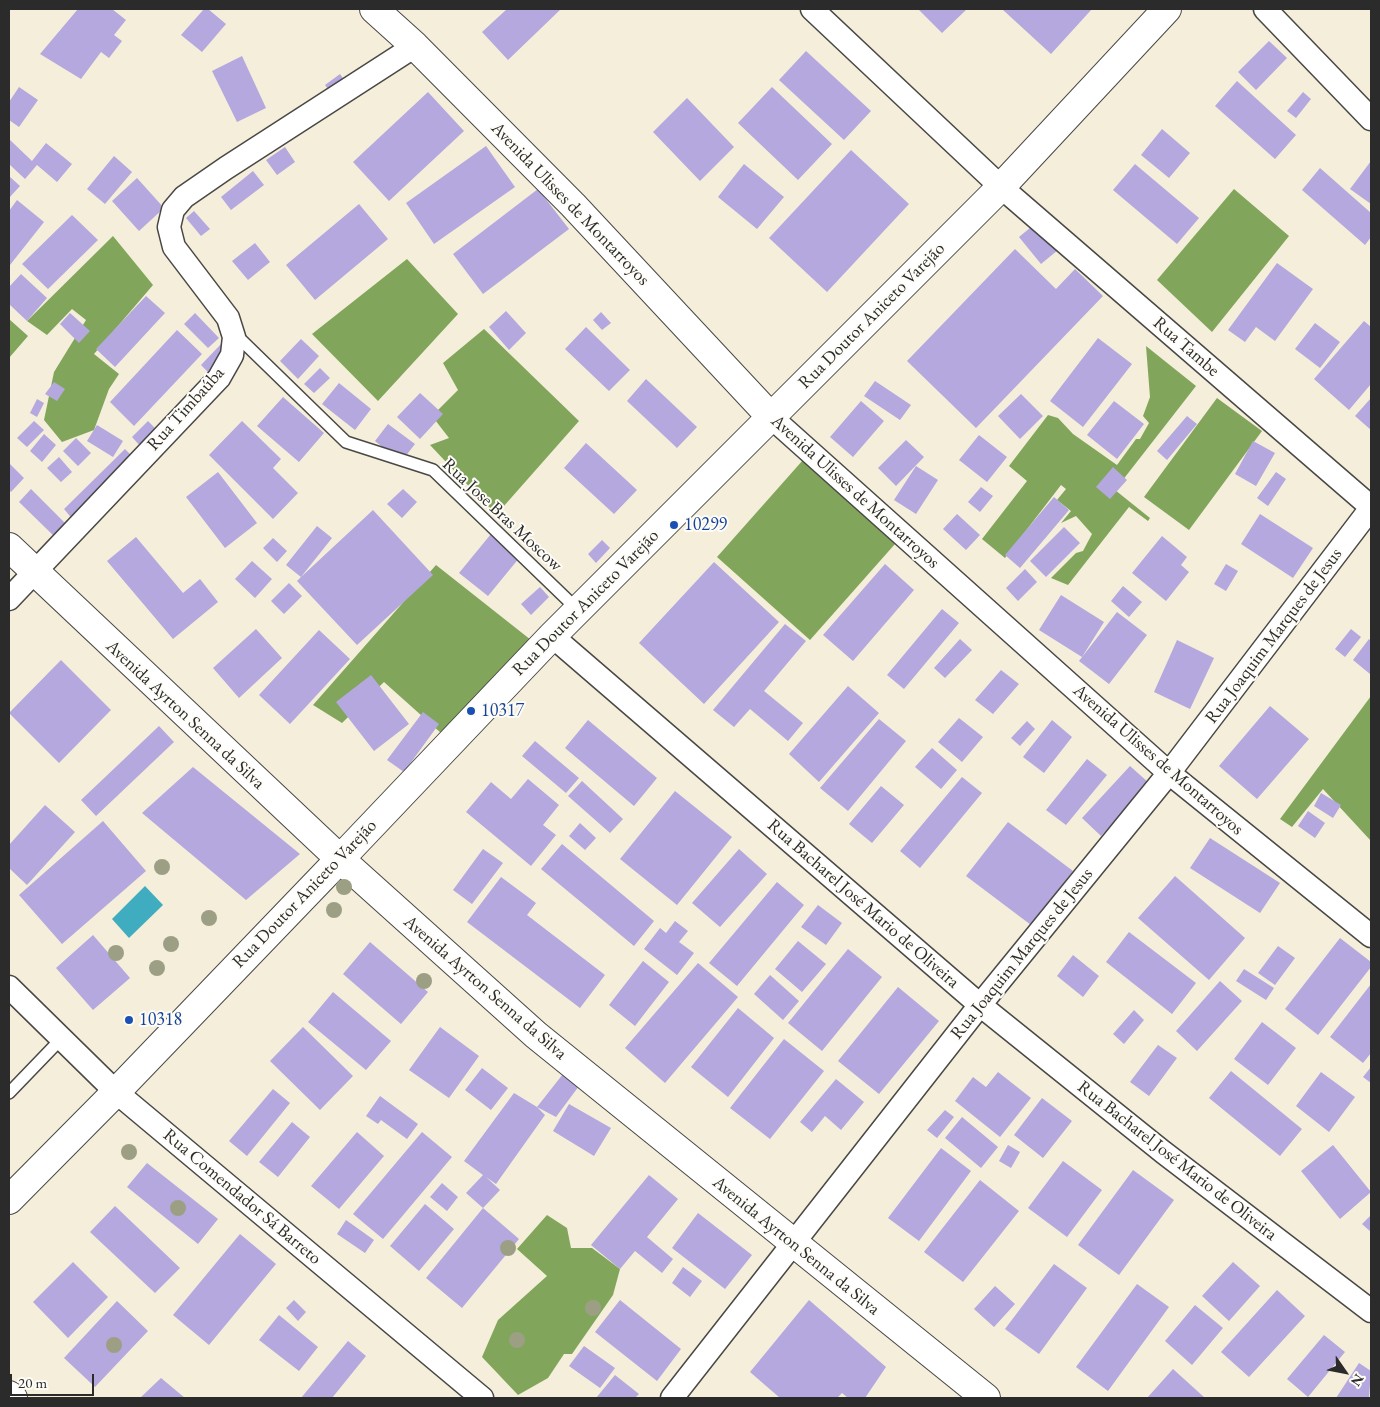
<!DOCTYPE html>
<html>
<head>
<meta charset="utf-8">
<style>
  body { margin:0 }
  #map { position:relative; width:1380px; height:1407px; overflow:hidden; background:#f4eeda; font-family:"EB Garamond",serif }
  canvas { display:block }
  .frame { position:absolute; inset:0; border:10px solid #2b2b2b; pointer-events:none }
  .north { position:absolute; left:1320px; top:1347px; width:50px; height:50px; -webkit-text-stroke:4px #fdfcf7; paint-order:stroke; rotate:123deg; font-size:14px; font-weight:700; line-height:20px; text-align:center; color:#2b2b2b }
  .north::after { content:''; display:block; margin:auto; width:18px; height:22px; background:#2b2b2b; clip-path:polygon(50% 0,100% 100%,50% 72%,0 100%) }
  .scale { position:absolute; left:10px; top:1374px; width:84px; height:22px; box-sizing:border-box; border:2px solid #2b2b2b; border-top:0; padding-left:6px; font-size:15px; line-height:18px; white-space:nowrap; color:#2b2b2b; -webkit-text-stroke:4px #fdfcf7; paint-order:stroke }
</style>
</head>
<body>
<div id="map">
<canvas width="1380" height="1407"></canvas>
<div class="frame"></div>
<div class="north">N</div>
<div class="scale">20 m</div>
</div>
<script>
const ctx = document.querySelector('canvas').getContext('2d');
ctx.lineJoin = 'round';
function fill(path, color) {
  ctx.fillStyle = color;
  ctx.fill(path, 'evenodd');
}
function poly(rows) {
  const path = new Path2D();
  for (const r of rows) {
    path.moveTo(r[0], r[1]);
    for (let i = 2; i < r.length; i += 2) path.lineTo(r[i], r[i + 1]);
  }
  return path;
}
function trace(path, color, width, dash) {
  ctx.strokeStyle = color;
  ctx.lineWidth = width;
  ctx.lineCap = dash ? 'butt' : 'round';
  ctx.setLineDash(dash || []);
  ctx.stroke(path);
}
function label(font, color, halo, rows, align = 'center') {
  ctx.font = font + ' "EB Garamond",serif';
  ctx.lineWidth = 4;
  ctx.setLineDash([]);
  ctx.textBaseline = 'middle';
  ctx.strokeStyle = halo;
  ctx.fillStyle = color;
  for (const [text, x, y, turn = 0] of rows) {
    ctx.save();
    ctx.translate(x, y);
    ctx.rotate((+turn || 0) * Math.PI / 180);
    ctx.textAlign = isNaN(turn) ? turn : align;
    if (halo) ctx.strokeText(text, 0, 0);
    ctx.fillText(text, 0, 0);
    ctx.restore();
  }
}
const forest = poly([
  [1234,189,1289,236,1212,332,1157,280],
  [113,236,153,285,94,354,119,374,109,389,94,430,62,442,44,420,54,372,86,320,72,309,47,335,27,321],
  [407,259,458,314,378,401,312,334],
  [9,319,28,336,9,358],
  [484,329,579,421,496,515,430,445,449,438,432,416,458,390,443,363],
  [1146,346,1196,386,1115,490,1150,518,1148,521,1129,507,1068,585,1051,578,1076,553,1083,551,1092,534,1076,516,1061,523,1071,511,1057,500,1066,489,1061,485,1005,558,982,539,1027,481,1009,466,1048,415,1058,418,1073,434,1117,465,1136,439,1140,439,1149,423,1143,416,1150,397],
  [1217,398,1262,431,1189,530,1144,497],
  [803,460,895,544,810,640,717,557],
  [436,565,531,640,441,733,384,682,342,723,313,705],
  [1371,696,1371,841,1323,789,1292,827,1280,819],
  [547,1215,567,1228,571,1248,592,1248,620,1269,613,1295,572,1354,564,1354,548,1378,518,1395,482,1357,498,1320,547,1276,517,1249]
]);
const water = poly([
  [145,886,163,905,129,938,112,919]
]);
const building = poly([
  [78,9,112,9,126,20,114,35,122,41,109,58,101,52,81,79,40,54],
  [204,9,208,9,226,24,202,52,181,35],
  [507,9,561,9,508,60,482,32],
  [918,9,967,9,942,33],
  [1002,9,1092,9,1051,54],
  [1269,41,1287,58,1256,90,1238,72],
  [806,51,871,111,844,140,779,80],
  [242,56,266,108,237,122,212,71],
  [340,74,345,81,330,92,325,85],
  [1237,81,1296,135,1275,159,1215,106],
  [19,87,38,100,19,127,9,120,9,102],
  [772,87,832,144,798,180,738,123],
  [428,92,464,131,389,201,353,162],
  [1303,92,1311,99,1296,118,1287,111],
  [687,98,734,147,700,181,653,132],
  [1162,129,1190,153,1169,178,1141,155],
  [9,139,32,161,46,143,72,164,57,182,37,165,25,179,9,164],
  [486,146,515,187,434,244,406,203],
  [285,147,295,162,277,175,266,160],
  [851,150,909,204,827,292,769,238],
  [114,156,132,172,105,204,87,189],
  [1371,161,1371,204,1350,189],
  [744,164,784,197,757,229,718,197],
  [1135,164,1199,218,1177,244,1113,190],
  [1320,168,1371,213,1371,237,1365,245,1302,190],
  [253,171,264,185,231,210,221,197],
  [9,176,20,186,9,198],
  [137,178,164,208,139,231,112,201],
  [538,189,569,229,483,294,453,254],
  [17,200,44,222,10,265,9,211],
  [359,204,388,239,315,300,286,265],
  [194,211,210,229,201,236,186,218],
  [72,215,98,240,48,289,22,264],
  [1036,223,1058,250,1041,264,1019,237],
  [255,243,270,262,248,280,232,261],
  [1015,249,1056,289,1075,269,1103,296,976,428,907,361],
  [1277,263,1313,289,1275,341,1256,327,1245,342,1228,330],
  [21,274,47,298,27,321,9,304,9,287],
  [146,296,165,313,115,367,96,349],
  [506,311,526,333,509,350,489,327],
  [601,312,611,323,602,330,593,320],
  [70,313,90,331,79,343,60,324],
  [195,313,219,338,208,348,184,324],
  [1364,321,1371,327,1371,384,1349,410,1314,379],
  [1315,323,1340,342,1320,368,1295,349],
  [586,327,630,370,609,391,565,349],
  [177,330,202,354,134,426,110,402],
  [1098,338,1132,364,1083,427,1050,401],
  [301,339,319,356,298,379,280,361],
  [222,343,232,353,211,375,201,365],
  [320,368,330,378,314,393,304,384],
  [646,379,697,427,677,448,627,401],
  [875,381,911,405,900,420,864,396],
  [54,382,65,389,57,401,45,394],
  [339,383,371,409,355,430,322,404],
  [420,393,443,414,420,439,397,417],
  [1021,394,1043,416,1020,439,998,416],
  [283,397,324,433,299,462,257,426],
  [1371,398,1371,430,1355,416],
  [37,399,44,403,37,417,30,413],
  [861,401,884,421,853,457,830,437],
  [1114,401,1144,424,1117,459,1087,435],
  [1187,416,1197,424,1167,460,1157,451],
  [34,421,44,430,27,447,17,438],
  [148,421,159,432,142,448,132,437],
  [242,421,281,459,273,468,298,493,273,519,209,455],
  [388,424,415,444,401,462,375,441],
  [97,425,123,441,113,457,87,441],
  [44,434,56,445,42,462,30,451],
  [979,435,1007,457,987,482,959,460],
  [76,438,91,453,78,466,63,451],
  [906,440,924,457,896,486,878,468],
  [1253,441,1275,453,1256,486,1235,474],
  [586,443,637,490,614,514,564,468],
  [125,449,136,460,74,521,64,509],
  [59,457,72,472,61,482,47,468],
  [9,463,24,478,11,492,9,490],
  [916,466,938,480,916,514,894,500],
  [1113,467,1127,480,1110,499,1096,487],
  [218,472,257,523,225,548,186,497],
  [1276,472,1286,479,1268,506,1257,498],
  [981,487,993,496,980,512,968,502],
  [31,489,70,528,58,540,19,502],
  [403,489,417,502,402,518,387,504],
  [1054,497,1069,510,1020,568,1005,555],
  [373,510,433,575,357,645,297,581,301,577,286,565,317,526,332,538,301,577],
  [957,514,980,535,966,550,943,529],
  [1260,514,1313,548,1293,578,1241,544],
  [1064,527,1080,543,1046,577,1030,561],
  [491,534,520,557,488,596,459,573],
  [1162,536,1187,557,1181,565,1189,572,1166,601,1132,573],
  [136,537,183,593,200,579,218,602,173,639,107,561],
  [273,538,287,551,277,562,263,548],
  [602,540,610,548,596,563,588,554],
  [252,561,272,579,255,598,235,579],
  [714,562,779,622,704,704,639,643],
  [885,564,914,590,853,661,823,635],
  [1226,564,1238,571,1226,591,1214,584],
  [1025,569,1037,582,1018,601,1006,588],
  [289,583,302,596,284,614,271,601],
  [1123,586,1142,602,1129,617,1111,601],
  [540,587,549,597,531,615,521,604],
  [1061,595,1104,622,1082,657,1039,630],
  [942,609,959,623,904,689,887,675],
  [1117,612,1147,635,1109,684,1079,661],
  [785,624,806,641,764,691,803,723,788,741,750,709,734,727,713,710],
  [256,629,282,658,239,698,213,668],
  [1351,629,1361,637,1345,657,1335,649],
  [319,630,350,659,290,724,259,695],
  [960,639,972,650,945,678,934,668],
  [1369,639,1371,641,1370,674,1353,660],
  [1177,640,1214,658,1190,709,1154,692],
  [61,660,111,710,59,763,9,713],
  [1001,670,1019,684,993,714,975,700],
  [371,675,409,724,374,751,336,702],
  [848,686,879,713,819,782,789,754],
  [1270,706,1309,739,1257,799,1219,766],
  [423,712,439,724,404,772,387,760],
  [959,718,983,737,962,762,938,742],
  [879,719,906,741,848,811,820,788],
  [588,720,657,778,634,806,565,748],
  [1052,720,1072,737,1044,773,1023,757],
  [1027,721,1035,729,1020,746,1011,738],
  [159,726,174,742,96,816,81,800],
  [535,741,579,778,566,793,522,756],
  [932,748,957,770,941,789,915,767],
  [1087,759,1107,775,1066,825,1046,810],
  [1130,766,1149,783,1101,836,1082,818],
  [193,767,300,854,246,900,142,813],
  [962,777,982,793,920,868,900,851],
  [528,779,559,805,543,825,556,835,531,866,466,812,491,782,511,799],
  [582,781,623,819,610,833,568,796],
  [881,786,904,805,872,843,849,824],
  [675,791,732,837,677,905,620,859],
  [1321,793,1341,805,1333,818,1314,806],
  [45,805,75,832,27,885,9,868,9,845],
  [1308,811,1325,823,1315,838,1298,826],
  [103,821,146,871,62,944,19,895],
  [1008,822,1073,871,1031,925,966,876],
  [580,823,596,838,585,850,569,836],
  [1210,838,1280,883,1260,913,1190,868],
  [562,844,654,921,634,946,541,869],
  [483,849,503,863,472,904,453,890],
  [739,849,767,874,720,927,692,903],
  [1175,876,1245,938,1209,980,1138,918],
  [501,877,536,903,527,915,605,975,580,1008,467,922],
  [777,882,804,905,737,986,709,963],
  [818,905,842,923,826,945,801,927],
  [675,921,688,931,679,942,694,953,677,975,644,949,660,928,666,933],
  [1129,932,1196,983,1172,1014,1106,962],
  [93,935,130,978,93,1010,56,968],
  [1340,938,1371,962,1371,967,1318,1035,1285,1009],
  [798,941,826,964,802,992,775,969],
  [370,942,428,992,401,1024,343,974],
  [1278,946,1295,958,1275,985,1258,973],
  [848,949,882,977,822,1051,788,1023],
  [1073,955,1099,976,1083,997,1057,976],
  [643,961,669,982,635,1026,609,1005],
  [698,963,738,997,665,1083,625,1048],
  [1244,969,1274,988,1266,1000,1236,981],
  [770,975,799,1001,783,1020,754,994],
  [1220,981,1242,1001,1197,1051,1176,1031],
  [1371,984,1371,1053,1363,1063,1330,1037],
  [898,987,939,1021,879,1094,838,1061],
  [333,992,391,1041,366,1070,308,1022],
  [738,1008,774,1038,728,1097,691,1067],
  [1134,1010,1144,1020,1124,1044,1113,1034],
  [1262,1022,1296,1048,1268,1085,1234,1059],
  [303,1027,353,1076,320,1110,270,1061],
  [440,1027,479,1056,449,1098,409,1070],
  [784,1039,824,1071,770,1139,730,1108],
  [1158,1045,1177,1058,1149,1096,1130,1082],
  [1371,1067,1371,1083,1363,1077],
  [482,1068,508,1088,491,1110,465,1090],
  [1231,1071,1302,1129,1280,1156,1209,1098],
  [998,1072,1031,1098,1000,1137,955,1101,973,1077,986,1087],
  [1321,1072,1355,1097,1329,1132,1296,1106],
  [563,1074,579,1086,556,1117,537,1107],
  [836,1079,864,1102,841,1130,825,1116,812,1132,800,1122],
  [273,1089,290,1103,247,1156,229,1141],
  [514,1093,537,1107,545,1115,496,1184,486,1177,500,1190,483,1208,466,1193,483,1175,464,1161],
  [380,1096,418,1124,407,1139,381,1120,378,1124,366,1116],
  [1042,1098,1072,1121,1043,1158,1014,1135],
  [569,1104,611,1128,594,1156,553,1131],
  [945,1110,954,1117,937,1138,927,1130],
  [962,1117,998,1147,981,1168,945,1138],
  [292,1122,310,1137,278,1177,259,1162],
  [357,1132,384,1156,339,1209,311,1186],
  [422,1132,452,1157,383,1239,353,1214],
  [1008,1145,1020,1152,1011,1168,999,1161],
  [1333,1145,1371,1192,1340,1219,1301,1171],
  [941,1148,971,1171,919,1241,888,1218],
  [1063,1161,1102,1190,1067,1237,1028,1208],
  [147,1163,218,1219,198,1244,127,1187],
  [1133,1170,1174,1200,1119,1275,1078,1245],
  [649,1175,678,1199,647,1237,673,1259,662,1273,635,1251,620,1269,591,1245],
  [980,1180,1019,1211,963,1282,924,1252],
  [442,1183,458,1197,447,1211,430,1197],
  [425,1204,454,1229,419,1271,390,1246],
  [115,1206,180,1268,155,1293,90,1232],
  [483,1208,519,1239,462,1308,426,1278],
  [698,1213,752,1255,725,1289,672,1248],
  [1371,1215,1371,1232,1362,1224],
  [346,1220,374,1240,365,1253,337,1234],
  [240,1234,276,1264,209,1345,173,1315],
  [73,1262,108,1297,68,1338,33,1302],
  [1233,1262,1260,1286,1229,1321,1202,1296],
  [1054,1264,1087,1288,1039,1354,1005,1329],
  [683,1267,702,1281,690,1297,672,1283],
  [1137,1284,1169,1307,1108,1391,1076,1367],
  [995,1286,1015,1304,994,1327,974,1309],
  [1277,1290,1305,1316,1249,1377,1221,1352],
  [294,1300,306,1312,298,1321,286,1308],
  [620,1300,681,1349,657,1381,595,1332],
  [809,1300,886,1367,865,1398,848,1398,842,1393,837,1398,780,1398,750,1372],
  [117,1301,148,1331,95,1387,64,1358],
  [1195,1305,1223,1328,1192,1365,1165,1341],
  [279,1315,318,1347,299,1371,259,1340],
  [1324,1335,1345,1352,1308,1397,1287,1379],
  [348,1341,366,1356,332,1398,301,1398],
  [584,1346,615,1368,600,1388,569,1366],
  [1359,1363,1371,1371,1369,1398,1336,1398],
  [1173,1369,1205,1398,1147,1398],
  [615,1375,639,1394,635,1398,596,1398],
  [161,1378,185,1398,140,1398]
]);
const lane = poly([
  [235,334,346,442,433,470,578,610],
  [9,1093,62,1038]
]);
const street = poly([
  [812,9,1001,187,1371,507],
  [1265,9,1371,119],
  [771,417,1169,773,1371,936],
  [9,599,219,378,232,355,234,337,228,318,174,247,169,227,173,210,184,197,226,168,415,46],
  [552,636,980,1005,1163,1152,1371,1311],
  [9,987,116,1092,482,1398],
  [672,1398,980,1005,1169,773,1371,508]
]);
const secondary = poly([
  [374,9,415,46,573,205,771,417],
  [9,547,340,859,552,636,1001,187,1167,9]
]);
const primary = poly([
  [9,1200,116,1092,340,859,536,1035,986,1398],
  [9,1395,13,1398]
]);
const trees = [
  [162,867],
  [344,887],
  [334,910],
  [209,918],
  [171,944],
  [116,953],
  [157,968],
  [424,981],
  [129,1152],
  [178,1208],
  [508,1248],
  [593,1308],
  [517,1340],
  [114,1345]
];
const markers = [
  [674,525,5,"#1a4fb4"],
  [471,711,5,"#1a4fb4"],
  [129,1020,5,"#1a4fb4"]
];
const streetNames = [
  ["Avenida Ulisses de Montarroyos",570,204,46],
  ["Rua Doutor Aniceto Varejão",872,316,-45],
  ["Rua Tambe",1186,347,41],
  ["Rua Timbaúba",186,409,-48],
  ["Avenida Ulisses de Montarroyos",855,492,42],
  ["Rua Jose Bras Moscow",502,515,43],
  ["Rua Doutor Aniceto Varejão",586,603,-45],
  ["Rua Joaquim Marques de Jesus",1274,636,-53],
  ["Avenida Ayrton Senna da Silva",185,715,43],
  ["Avenida Ulisses de Montarroyos",1158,760,41],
  ["Rua Doutor Aniceto Varejão",305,894,-46],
  ["Rua Bacharel José Mario de Oliveira",863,904,41],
  ["Rua Joaquim Marques de Jesus",1022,954,-51],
  ["Avenida Ayrton Senna da Silva",485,988,41],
  ["Rua Bacharel José Mario de Oliveira",1177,1161,38],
  ["Rua Comendador Sá Barreto",242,1197,40],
  ["Avenida Ayrton Senna da Silva",796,1246,39]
];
const transitNames = [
  ["10299",684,525],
  ["10317",481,711],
  ["10318",139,1020]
];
fill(forest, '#81a65b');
fill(water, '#40acbf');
fill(building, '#b4a8de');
trace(lane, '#494845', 14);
trace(street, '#494845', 25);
trace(secondary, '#494845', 30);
trace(primary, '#494845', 30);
trace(lane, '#fff', 11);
trace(street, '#fff', 22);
trace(secondary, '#fff', 28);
trace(primary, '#fff', 28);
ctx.fillStyle = '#9d9f85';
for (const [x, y] of trees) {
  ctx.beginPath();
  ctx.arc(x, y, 8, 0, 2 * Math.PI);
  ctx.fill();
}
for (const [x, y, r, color] of markers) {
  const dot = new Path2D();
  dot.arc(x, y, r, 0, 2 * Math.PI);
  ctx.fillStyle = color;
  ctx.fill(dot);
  trace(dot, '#fdfcf7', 2);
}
label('18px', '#2b2b2b', '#fdfcf7', streetNames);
label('18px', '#164399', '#fdfcf7', transitNames, 'left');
</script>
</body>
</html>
